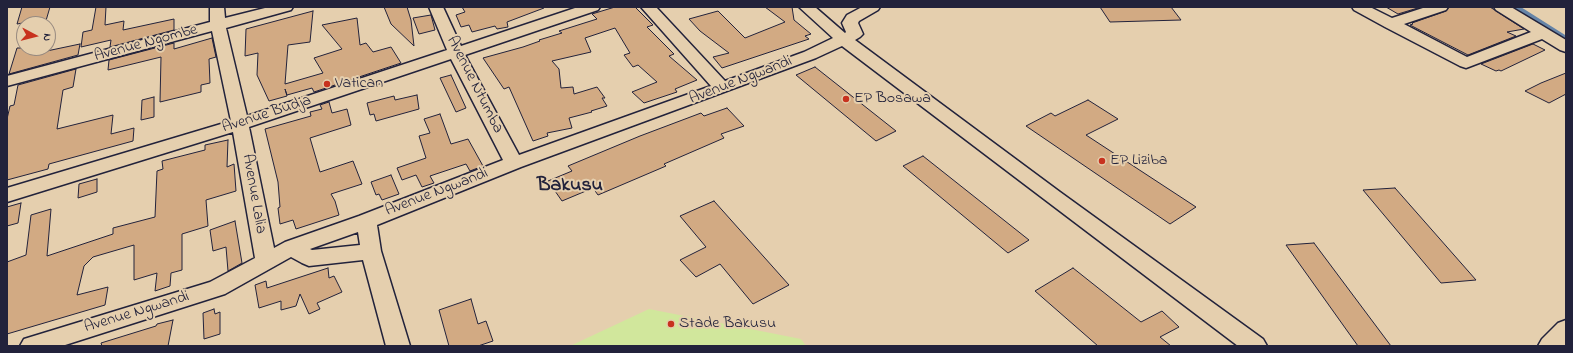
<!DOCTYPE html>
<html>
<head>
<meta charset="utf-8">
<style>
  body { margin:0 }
  #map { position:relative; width:1573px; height:353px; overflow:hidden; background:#e5cfae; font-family:"Indie Flower",sans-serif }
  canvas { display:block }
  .frame { position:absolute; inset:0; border:8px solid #22223b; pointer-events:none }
  .north { position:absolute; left:16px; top:16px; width:40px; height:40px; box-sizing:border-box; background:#e5cfae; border:1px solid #978a80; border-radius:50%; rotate:97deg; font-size:11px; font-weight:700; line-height:16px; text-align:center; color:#22223b }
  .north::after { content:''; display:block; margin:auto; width:14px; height:18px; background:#c8321e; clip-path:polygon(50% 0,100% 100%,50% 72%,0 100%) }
</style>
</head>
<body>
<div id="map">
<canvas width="1573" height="353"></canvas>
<div class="frame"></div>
<div class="north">N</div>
</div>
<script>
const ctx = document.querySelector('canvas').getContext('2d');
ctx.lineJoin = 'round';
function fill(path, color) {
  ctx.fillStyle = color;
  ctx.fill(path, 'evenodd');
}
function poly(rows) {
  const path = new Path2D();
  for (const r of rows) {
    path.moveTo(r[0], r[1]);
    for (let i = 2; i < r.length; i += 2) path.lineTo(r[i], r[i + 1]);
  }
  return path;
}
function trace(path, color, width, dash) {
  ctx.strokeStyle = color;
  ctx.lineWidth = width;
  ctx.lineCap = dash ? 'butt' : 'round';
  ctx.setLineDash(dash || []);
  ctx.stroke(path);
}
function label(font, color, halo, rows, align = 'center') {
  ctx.font = font + ' "Indie Flower",sans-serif';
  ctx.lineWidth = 4;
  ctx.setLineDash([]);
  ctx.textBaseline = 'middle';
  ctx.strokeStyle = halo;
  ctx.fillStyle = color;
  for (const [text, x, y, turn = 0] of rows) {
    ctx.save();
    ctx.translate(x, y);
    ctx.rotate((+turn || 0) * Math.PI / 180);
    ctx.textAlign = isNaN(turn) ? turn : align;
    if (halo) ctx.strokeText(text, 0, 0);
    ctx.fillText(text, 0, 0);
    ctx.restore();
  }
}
const green = poly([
  [649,309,801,339,806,346,570,346]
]);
const stream = poly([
  [1517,7,1566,38]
]);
const building = poly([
  [22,7,50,7,45,24,23,23,17,24,22,7],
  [96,7,106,7,105,25,124,21,123,30,174,19,174,30,110,47,111,40,81,47,83,32,92,30,96,7],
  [384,7,407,7,411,20,414,46,391,24,384,7],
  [462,7,544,7,544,8,507,22,508,27,497,29,495,26,472,32,469,25,461,27,456,15,465,12,462,7],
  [615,7,635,7,653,25,647,27,674,54,669,56,697,80,675,89,677,92,644,103,632,92,657,82,638,65,633,67,624,55,630,53,615,28,585,38,591,52,552,61,559,69,561,88,573,87,574,94,597,87,605,98,602,98,607,106,591,111,592,112,569,118,572,128,547,133,548,136,533,141,509,87,504,89,483,58,523,47,540,41,539,40,562,33,559,31,597,19,592,14,615,7],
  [765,7,792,7,794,20,811,34,805,36,809,39,722,68,713,57,729,53,700,31,689,19,718,11,745,38,785,22,765,7],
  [1100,7,1171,7,1181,20,1110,22,1100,7],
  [1386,7,1421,7,1398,14,1386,7],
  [1449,7,1490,7,1524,29,1507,32,1516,36,1468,55,1410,25,1413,24,1412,23,1446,11,1449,7],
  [313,11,310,42,288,45,285,84,323,73,314,58,342,49,322,25,357,18,360,45,366,43,373,52,391,47,401,63,314,92,312,88,287,95,285,89,287,96,269,101,257,75,258,53,245,56,246,29,313,11],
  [431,15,435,30,419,34,413,18,431,15],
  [212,38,216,57,209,59,210,83,201,85,201,92,160,102,161,57,108,70,109,60,174,43,174,49,212,38],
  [80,44,78,55,9,74,17,48,43,48,42,52,80,44],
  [1533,44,1545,50,1501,71,1499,70,1496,71,1481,64,1533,44],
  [815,67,896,131,876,141,796,75,815,67],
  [76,69,73,87,63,90,57,129,113,115,111,134,134,128,133,141,49,164,48,169,7,180,7,119,10,106,14,105,18,85,76,69],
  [1566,73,1566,94,1549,103,1525,91,1541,83,1566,73],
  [451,75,466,108,456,112,440,78,451,75],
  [417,95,419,109,376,121,374,114,370,115,367,103,394,96,395,100,417,95],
  [154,97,154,117,141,120,142,100,154,97],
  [1088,100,1118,119,1086,135,1196,207,1170,224,1026,126,1051,113,1055,116,1088,100],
  [329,102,332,113,347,109,351,125,310,138,320,172,353,161,362,184,331,194,335,201,339,215,296,229,293,220,280,224,278,208,280,207,278,182,265,129,311,116,310,112,322,109,320,105,329,102],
  [727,108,744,126,721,134,724,138,664,164,666,166,598,195,593,188,562,201,548,181,572,171,568,166,640,136,701,113,704,116,727,108],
  [440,114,451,144,468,139,483,166,470,171,466,164,430,176,434,183,422,187,416,175,402,180,397,168,426,158,419,136,430,133,424,119,440,114],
  [228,140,227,167,234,164,236,191,206,200,208,226,182,234,182,270,171,273,170,286,155,291,157,273,134,280,134,245,93,257,84,266,77,295,108,287,105,305,7,334,7,262,26,255,31,215,51,209,47,256,113,234,113,228,155,217,157,171,163,169,162,161,205,150,205,145,228,140],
  [923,156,1029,240,1008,253,903,166,923,156],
  [391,175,399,194,382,200,379,194,376,195,371,182,391,175],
  [97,179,97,192,78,198,79,184,97,179],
  [1395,188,1476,280,1441,283,1363,190,1395,188],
  [714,201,789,285,753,304,720,264,696,277,680,260,706,247,680,216,714,201],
  [21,203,18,223,7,226,7,207,21,203],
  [235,221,242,263,228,271,226,247,213,251,210,230,235,221],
  [1314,243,1391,346,1358,346,1286,245,1314,243],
  [328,268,329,278,334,276,342,292,317,303,320,309,309,314,300,294,296,306,281,310,281,301,259,308,255,285,266,281,267,288,328,268],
  [1073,268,1141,322,1162,311,1179,327,1160,337,1171,346,1098,346,1035,291,1073,268],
  [471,299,478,324,486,321,493,341,478,346,449,346,439,310,471,299],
  [214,309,215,314,220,312,220,334,204,339,203,313,214,309],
  [173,320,168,346,102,346,101,343,156,326,157,324,173,320]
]);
const minor = poly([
  [210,7,224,7,225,18,269,7,293,7,291,10,226,28,247,116,447,50,429,7,443,7,461,46,578,7,600,7,598,10,465,55,519,155,711,86,641,7,656,7,725,81,804,52,833,38,799,7,815,7,845,33,846,32,842,23,847,15,862,7,880,7,878,10,859,21,858,23,863,34,860,37,855,40,1060,192,1263,339,1267,346,1238,346,842,46,816,58,521,167,377,225,381,251,410,346,386,346,363,260,309,266,302,263,291,257,225,294,62,346,20,346,24,339,210,282,255,258,233,132,7,202,7,188,231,121,212,31,7,86,7,76,210,22,210,7],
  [451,59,503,160,359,216,285,242,274,248,249,127,451,59],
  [358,232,360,245,312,250,310,249,358,232],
  [1352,7,1370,7,1392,18,1426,7,1448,7,1446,10,1404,24,1467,57,1531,32,1496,10,1494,7,1511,7,1566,40,1566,52,1560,50,1542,39,1466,68,1460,66,1385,27,1354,10,1352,7],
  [1566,320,1566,344,1564,346,1538,346,1542,339,1558,323,1566,320]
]);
const markers = [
  [327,84,4,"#c8321e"],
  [846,99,4,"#c8321e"],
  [1102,161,4,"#c8321e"],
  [671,324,4,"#c8321e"]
];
const streetNames = [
  ["Avenue Ngombe",146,44,-15],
  ["Avenue Ngwandi",741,81,-21],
  ["Avenue Ntumba",474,85,63],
  ["Avenue Budja",267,115,-18],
  ["Avenue Ngwandi",437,193,-21],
  ["Avenue Lalia",253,194,80],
  ["Avenue Ngwandi",137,313,-17]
];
const poiNames = [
  ["Vatican",335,84],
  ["EP Bosawa",854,99],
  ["EP Liziba",1110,161],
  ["Stade Bakusu",679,324]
];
const districtNames = [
  ["Bakusu",570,187]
];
fill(green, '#d1e79c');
trace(stream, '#6684a7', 4);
fill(building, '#d2aa83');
trace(building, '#22223b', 1);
trace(minor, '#22223b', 3);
fill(minor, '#e5cfae');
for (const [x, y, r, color] of markers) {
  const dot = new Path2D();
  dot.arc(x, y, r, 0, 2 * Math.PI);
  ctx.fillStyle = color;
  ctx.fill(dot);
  trace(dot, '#e5cfae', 1.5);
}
label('16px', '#22223b', '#e5cfae', streetNames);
label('16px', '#22223b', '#e5cfae', poiNames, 'left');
label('bold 20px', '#22223b', '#e5cfae', districtNames);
</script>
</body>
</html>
